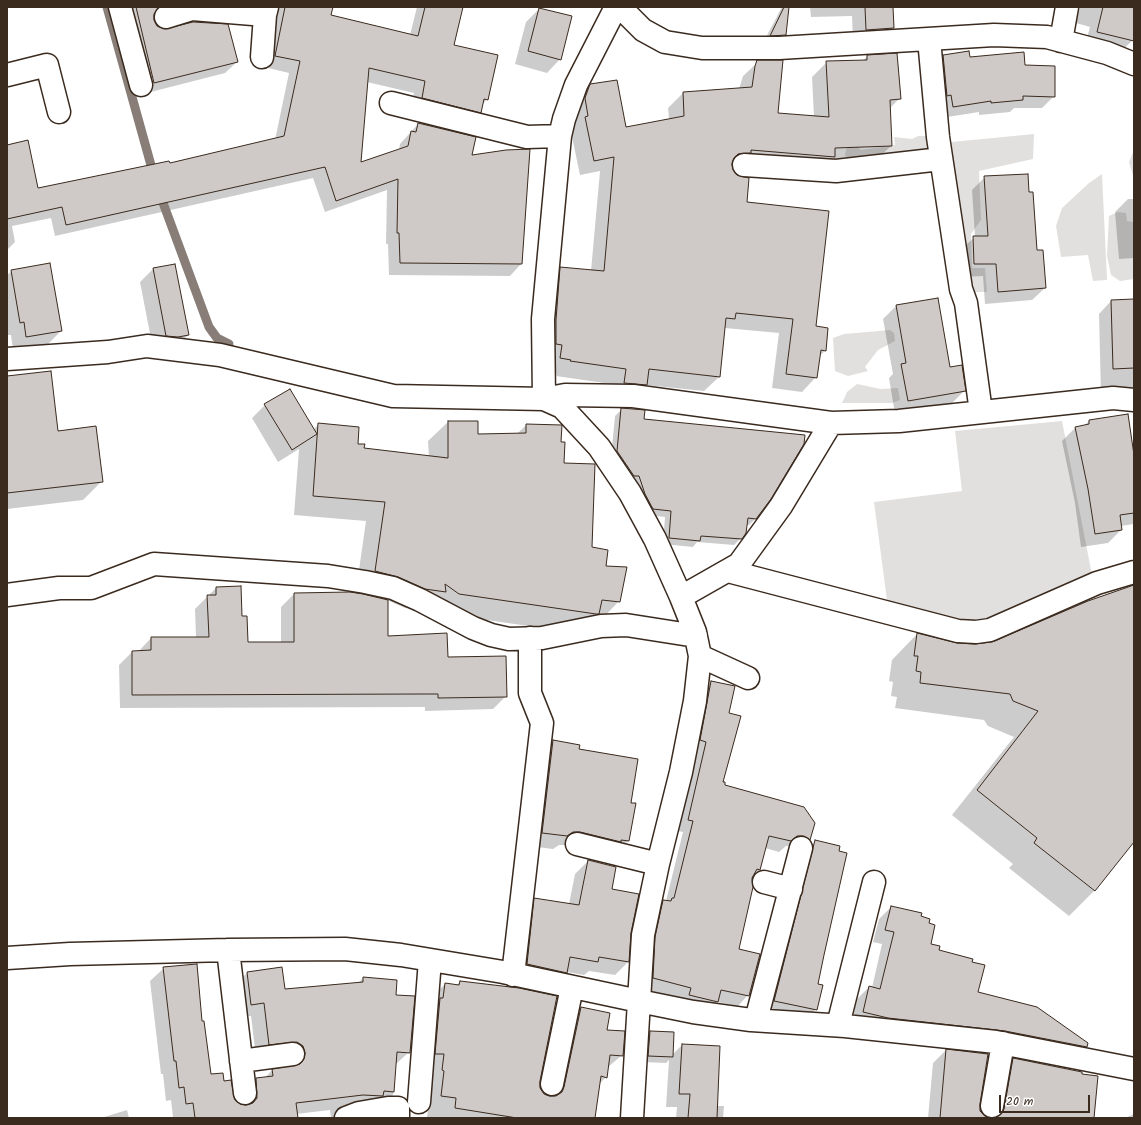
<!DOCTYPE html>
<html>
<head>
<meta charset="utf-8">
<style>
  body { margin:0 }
  #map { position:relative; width:1141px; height:1125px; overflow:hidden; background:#fff; font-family:Kalam,sans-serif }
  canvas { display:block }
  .frame { position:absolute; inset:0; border:8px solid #3b2a1e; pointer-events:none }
  .scale { position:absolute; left:999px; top:1095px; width:91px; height:18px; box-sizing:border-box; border:2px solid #3b2a1e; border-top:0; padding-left:5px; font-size:12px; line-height:14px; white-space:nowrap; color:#3b2a1e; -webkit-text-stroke:3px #fff; paint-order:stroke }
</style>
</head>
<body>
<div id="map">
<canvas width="1141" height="1125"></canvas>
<div class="frame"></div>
<div class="scale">20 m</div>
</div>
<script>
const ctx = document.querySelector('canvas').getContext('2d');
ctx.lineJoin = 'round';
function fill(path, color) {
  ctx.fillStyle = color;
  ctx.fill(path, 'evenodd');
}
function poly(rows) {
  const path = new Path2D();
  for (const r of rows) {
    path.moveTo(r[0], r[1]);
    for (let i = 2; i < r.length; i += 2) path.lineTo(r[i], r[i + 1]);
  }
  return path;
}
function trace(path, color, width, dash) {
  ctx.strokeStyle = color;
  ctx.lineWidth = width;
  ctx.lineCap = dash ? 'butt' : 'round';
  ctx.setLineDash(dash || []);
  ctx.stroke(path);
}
const green = poly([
  [1034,134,1033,159,979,171,981,220,971,234,972,268,985,268,987,292,970,292,949,145,952,142],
  [918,136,927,136,933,142,931,148,851,164,845,155,847,146,856,145,861,150,895,145,894,137,912,139],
  [1134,150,1134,179,1129,162],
  [1102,174,1107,280,1093,281,1088,255,1061,257,1056,226,1062,208,1089,183],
  [1118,212,1126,213,1127,221,1134,222,1134,279,1120,281,1111,275,1107,256,1109,216],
  [890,330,894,333,895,341,878,350,865,367,868,371,848,376,835,371,833,338,844,334],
  [857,384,881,389,898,388,900,400,892,403,842,403,847,392],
  [1062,421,1093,580,978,629,888,608,874,502,962,491,955,431]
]);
const shadow = poly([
  [122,7,211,7,176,8,153,15,153,21,157,27,237,62,225,73,143,94],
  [259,7,332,7,330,16,410,35,417,7,462,7,453,46,487,99,482,105,480,112,468,124,411,109,414,93,367,82,360,164,399,150,400,144,418,124,470,156,529,150,521,264,510,276,389,275,388,244,386,244,387,190,325,212,313,178,55,236,51,218,12,226,15,242,7,250,7,146,37,189,169,164,275,140,289,73,264,67],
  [782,7,788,7,785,35,779,41,764,41],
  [810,7,892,7,893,28,880,41,853,43,852,16,811,17],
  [1080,7,1134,7,1134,33,1132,41,1119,53,1085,45,1090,27,1076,23],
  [539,9,560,59,547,73,515,64,526,22],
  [868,56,900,98,889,109,891,146,876,160,731,168,746,202,815,327,825,351,819,356,816,377,802,392,772,388,779,333,725,328,719,377,704,391,646,385,632,400,610,398,611,384,556,376,557,374,546,372,546,283,561,268,591,271,600,171,580,175,571,132,573,130,570,113,576,100,591,85,625,128,669,119,668,108,683,93,739,89,743,76,758,62,776,114,814,117,812,77,827,62,862,61],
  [944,56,1024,66,1054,96,1042,108,1014,108,1010,112,979,115,979,112,941,118,932,68],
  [985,177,1028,193,1036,252,1045,288,1032,300,985,304,983,276,961,277,960,250,975,237,972,190],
  [1128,199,1134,199,1134,258,1119,259,1115,212],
  [175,265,188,335,175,348,153,349,140,282,153,269],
  [12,271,61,331,48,344,13,350,11,335,7,335,7,275],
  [1134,300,1134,394,1101,395,1099,314,1111,301],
  [896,306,949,368,964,391,951,404,895,414,889,378,893,374,883,319],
  [7,377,102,481,83,500,7,509],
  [265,405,313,430,319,424,363,449,429,457,428,441,448,422,477,435,517,434,526,425,560,443,563,464,591,548,605,567,619,601,600,621,576,633,405,608,387,600,387,637,447,658,506,696,493,709,425,711,425,707,120,708,119,665,132,652,138,652,151,638,196,638,195,609,216,588,241,617,247,643,281,643,281,607,294,594,350,593,386,600,378,596,356,591,366,521,294,515,299,449,278,462,252,418],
  [622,409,643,420,755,519,749,525,746,525,741,538,734,545,697,542,693,547,663,544,665,517,647,515,611,458,615,416],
  [1089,421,1134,457,1134,524,1121,526,1121,530,1108,543,1081,547,1075,503,1062,441,1075,428,1084,426],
  [1134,586,1134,840,1094,891,1069,916,1009,868,1013,864,952,815,1014,737,988,726,984,720,895,708,897,697,891,696,893,682,889,681,892,660,917,634,957,644,975,645,992,643],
  [712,682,728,714,723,786,803,808,810,840,799,850,793,846,786,846,779,852,765,848,760,870,751,878,737,950,748,995,738,1006,717,1002,706,1013,681,998,643,989,653,911,664,901,666,901,683,832,678,831,701,692],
  [553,741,578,750,630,803,628,841,615,854,607,855,566,845,559,845,553,849,529,846,540,755],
  [816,841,816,1009,804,1021,762,1013,804,853],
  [588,861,611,890,630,932,628,962,615,975,589,971,584,975,567,972,553,986,514,977,522,912,535,899,569,904,575,874],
  [891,907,920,917,928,924,929,945,938,951,977,993,1086,1047,1074,1059,851,1024,857,999,869,987,872,988,882,944,873,942,879,919],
  [164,968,202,1022,210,1075,223,1082,234,1101,244,1106,243,1092,256,1079,265,1078,272,1070,293,1067,290,1059,256,1057,251,1016,238,1017,234,986,247,973,281,969,284,990,358,983,363,978,395,995,409,1052,395,1065,393,1095,379,1108,343,1114,331,1118,330,1110,296,1114,297,1118,173,1117,171,1100,166,1101,163,1074,161,1074,150,981],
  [460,982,539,1081,539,1089,543,1094,552,1097,568,1022,581,1008,606,1031,622,1055,607,1068,606,1077,599,1084,594,1118,427,1118,431,1084,432,997,445,984,456,986],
  [650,1032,672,1055,682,1045,716,1106,724,1106,723,1118,676,1118,677,1107,666,1107,669,1060,666,1063,642,1062,644,1039],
  [946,1050,979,1104,979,1111,987,1118,928,1118,933,1063],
  [1013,1059,1093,1118,992,1118,1000,1072],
  [127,1110,129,1118,101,1118],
  [1134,1114,1134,1118,1125,1118]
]);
const stream = poly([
  [107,7,154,176],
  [159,192,209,327,217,338,229,344]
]);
const building = poly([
  [136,7,159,7,154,14,154,20,157,26,164,29,193,22,228,24,238,62,154,83,136,7],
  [285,7,333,7,331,15,418,36,425,7,463,7,454,45,498,55,488,100,484,99,481,113,422,98,425,81,369,68,361,162,408,146,411,131,416,132,418,123,476,137,472,155,506,150,530,149,522,264,400,263,399,233,397,233,398,179,336,201,325,167,66,225,62,207,7,219,7,145,28,140,38,188,169,161,170,163,284,136,300,61,275,56,285,7],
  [784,7,789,7,786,35,770,36,784,7],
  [865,7,893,7,894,28,866,30,865,7],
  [1103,7,1134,7,1134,41,1097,32,1103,7],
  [539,8,572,16,561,60,528,51,539,8],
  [969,51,970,57,1024,52,1025,65,1055,66,1055,97,1023,96,1023,100,991,103,991,101,953,107,951,95,947,96,943,55,969,51],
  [897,53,901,99,890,100,892,146,835,148,835,157,751,150,751,153,738,154,734,158,732,164,733,170,737,175,749,178,747,202,829,211,816,326,828,328,826,351,821,350,817,378,786,374,793,319,736,313,735,319,726,318,720,377,649,369,647,385,624,383,626,369,570,361,571,360,560,358,562,345,556,344,556,320,560,267,604,271,614,157,594,161,585,117,588,116,585,98,590,84,617,80,626,127,684,116,683,92,752,87,755,66,757,60,783,60,778,113,829,117,826,61,867,60,867,55,897,53],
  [1028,174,1029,192,1033,192,1037,250,1043,250,1046,288,998,292,996,264,974,264,973,236,988,236,984,176,1028,174],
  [50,263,62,331,26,337,24,322,20,323,11,270,50,263],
  [175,264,189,335,178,337,166,336,153,268,175,264],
  [938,298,950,367,962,365,966,391,908,401,901,364,906,363,896,305,938,298],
  [1134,299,1134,368,1113,369,1111,300,1134,299],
  [51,371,58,431,96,426,103,482,7,493,7,376,51,371],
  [290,389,317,434,292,450,264,404,290,389],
  [621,408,645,410,644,419,805,435,804,444,771,499,756,519,748,518,746,533,742,539,701,536,700,541,669,538,671,511,653,509,645,494,639,476,634,476,617,451,621,408],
  [1128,414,1134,455,1134,513,1120,515,1122,530,1095,534,1088,489,1075,427,1089,424,1089,420,1128,414],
  [448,421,478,421,478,434,526,433,526,424,562,425,561,442,565,442,564,463,595,464,592,547,608,550,606,566,627,567,620,602,602,600,599,614,596,614,459,594,445,584,446,592,425,589,398,577,375,571,385,502,313,496,318,423,359,427,358,444,365,444,364,448,448,458,448,421],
  [1134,585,1134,842,1095,891,1034,843,1037,838,977,790,1038,711,1013,701,1010,694,920,683,921,672,916,671,918,656,914,656,917,633,957,643,975,644,992,642,1088,601,1134,585],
  [241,586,242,616,247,616,248,642,294,642,294,593,350,592,363,594,388,600,388,636,447,633,448,657,506,656,507,697,438,698,438,694,420,694,132,695,132,651,151,650,151,637,209,637,207,595,216,595,216,587,241,586],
  [711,681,735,686,729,713,741,716,723,782,725,782,725,785,804,807,815,823,810,840,804,836,797,836,791,841,769,836,760,870,757,869,752,878,753,887,739,949,760,954,749,996,721,990,718,1002,689,995,691,988,653,978,655,937,663,900,671,901,672,898,674,898,693,821,688,820,706,742,700,740,711,681],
  [553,740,580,745,579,749,638,759,631,803,636,803,629,841,621,840,621,842,580,832,573,832,567,836,542,833,553,740],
  [815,840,840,846,839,851,847,853,824,955,818,984,823,985,817,1010,774,1001,815,840],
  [588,860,616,867,612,889,639,894,631,933,629,962,599,957,598,962,570,957,567,973,527,964,534,898,579,905,588,860],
  [891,906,922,913,921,916,930,919,929,923,935,925,931,944,940,946,939,950,973,959,972,962,985,965,978,992,1037,1007,1088,1043,1087,1047,1005,1031,888,1018,863,1012,869,986,880,989,894,932,885,930,891,906],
  [197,964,202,1021,204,1021,211,1074,223,1073,224,1081,231,1080,235,1100,240,1104,246,1105,253,1103,257,1098,256,1078,273,1076,272,1069,300,1064,304,1059,305,1053,303,1046,297,1042,269,1045,264,1003,251,1005,247,972,282,967,285,989,363,982,363,977,397,980,396,995,415,996,410,1053,397,1052,394,1092,384,1091,383,1096,363,1095,296,1103,298,1118,195,1118,193,1103,186,1104,184,1087,179,1088,176,1061,174,1061,163,967,197,964],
  [460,981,519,988,557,996,540,1081,540,1088,544,1094,549,1096,556,1096,562,1092,564,1087,581,1007,610,1013,607,1030,625,1031,623,1056,610,1055,607,1078,601,1076,595,1118,517,1118,455,1108,456,1098,441,1096,444,1071,442,1070,444,1054,435,1054,440,998,443,998,445,983,459,985,460,981],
  [650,1031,674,1032,673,1057,648,1056,650,1031],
  [682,1044,720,1046,717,1118,688,1118,690,1094,679,1094,682,1044],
  [946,1049,988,1054,980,1104,980,1111,984,1115,989,1118,940,1118,946,1049],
  [1013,1058,1082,1072,1082,1074,1098,1076,1094,1118,994,1118,1001,1114,1004,1109,1013,1058]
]);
const minor = poly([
  [120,7,141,85],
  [616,7,576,85,564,119,560,136,543,319,544,399,565,395,633,396,831,423],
  [620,7,643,30,665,42,702,48,779,48,994,35,1047,37,1107,53,1134,64],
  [166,17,192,9,265,15],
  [929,39,938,137,961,289,966,303,981,412],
  [1061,41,1067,7],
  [262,57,265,15,267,7],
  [7,75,47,65,59,112],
  [391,103,527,137,560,136],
  [744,165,836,171,941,159],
  [7,359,108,352,147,346,220,355,393,396,544,399,562,407,599,447,630,493,655,539,681,597],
  [728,571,958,631,976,632,990,630,1097,583,1134,572],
  [7,595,59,588,91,588,154,564,328,576,365,582,393,588,420,600,473,628,491,635,509,639,542,638,601,626,626,625,696,636],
  [700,656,695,701,681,772,658,864,643,935,639,1001,693,1012,751,1020,845,1026,996,1042,1134,1069],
  [748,678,700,656,695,632,681,597,739,564,781,506,831,423,899,421,1113,398,1134,400],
  [577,844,658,864],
  [764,882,791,889],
  [7,958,70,954,228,950],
  [513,975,542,723,530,693,530,638],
  [756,1020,801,848],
  [838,1025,874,882],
  [241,1061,293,1054],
  [552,1084,572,987],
  [245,1093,228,950,345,949,401,955,503,972,639,1001,632,1118],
  [419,1102,430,960],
  [992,1106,1003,1043],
  [346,1118,359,1113,388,1108,398,1108,398,1118]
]);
fill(green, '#e2e0de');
fill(shadow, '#0003');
trace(stream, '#887e77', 9);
fill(building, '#cfcac7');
trace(building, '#3b2a1e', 1);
trace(minor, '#3b2a1e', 25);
trace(minor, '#fff', 22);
</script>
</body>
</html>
